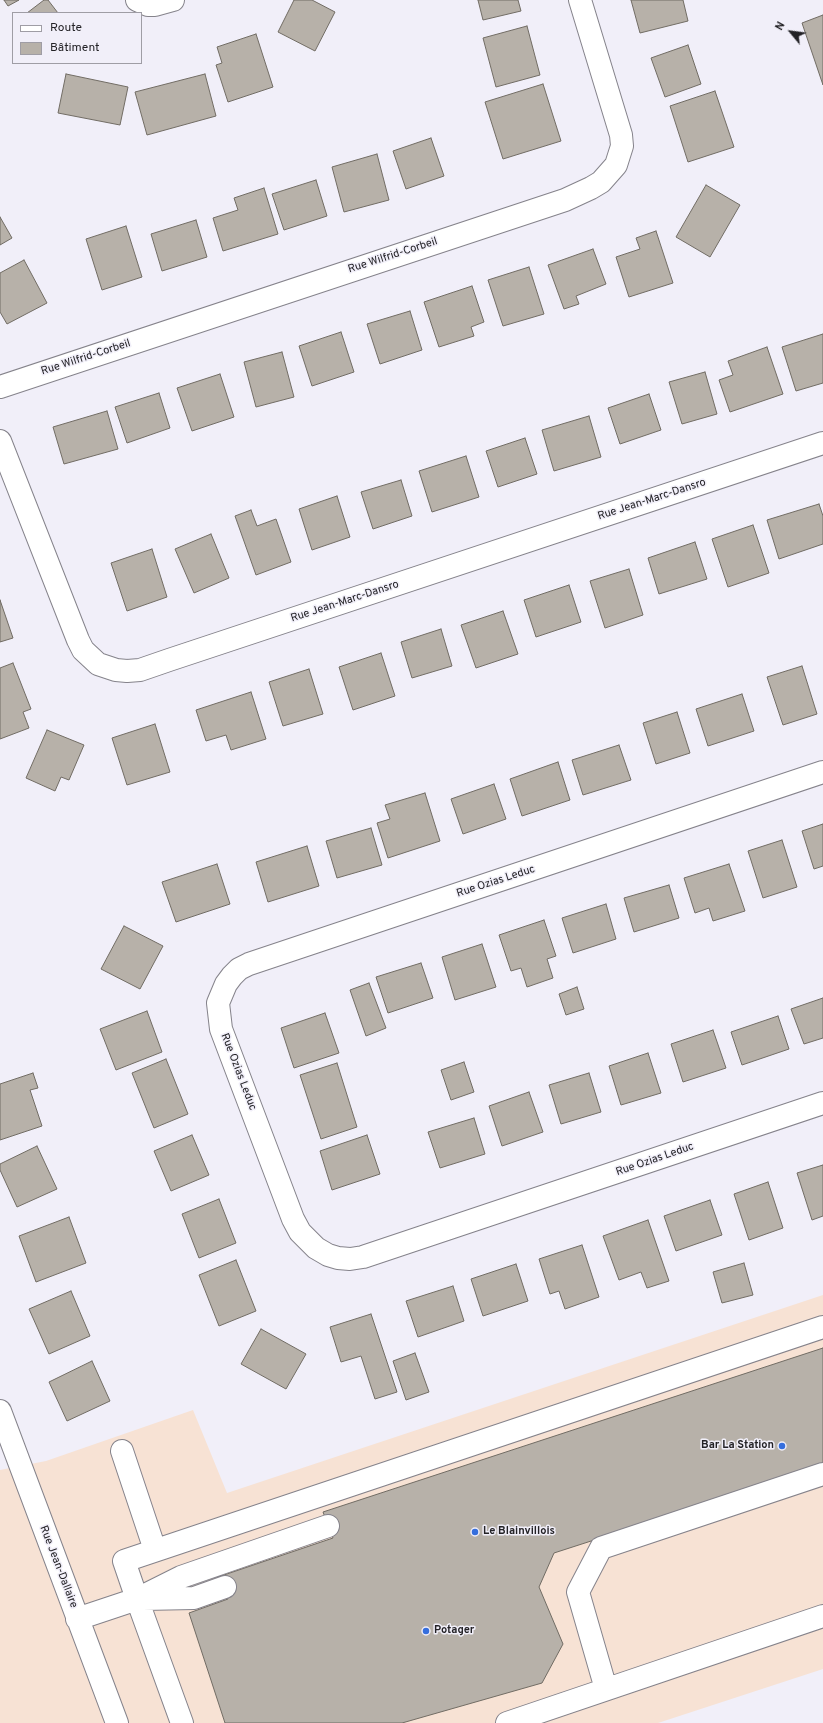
<!DOCTYPE html>
<html>
<head>
<meta charset="utf-8">
<style>
  body { margin:0 }
  #map { position:relative; width:823px; height:1723px; overflow:hidden; background:#f1eff9; font-family:Overpass,sans-serif }
  canvas { display:block }
  .legend { position:absolute; left:12px; top:12px; width:130px; height:52px; box-sizing:border-box; background:#f1eff9; border:1px solid #9f9da5; margin:0; padding:5px 7px; list-style:none; font-size:12px; color:#232226 }
  .legend li { display:flex; align-items:center; gap:8px; height:20px }
  .legend b { width:20px; border:1px solid #9f9da5 }
  .north { position:absolute; left:771px; top:12px; width:40px; height:40px; -webkit-text-stroke:3px #f1eff9; paint-order:stroke; rotate:299deg; font-size:11px; font-weight:700; line-height:16px; text-align:center; color:#232226 }
  .north::after { content:''; display:block; margin:auto; width:14px; height:18px; background:#232226; clip-path:polygon(50% 0,100% 100%,50% 72%,0 100%) }
</style>
</head>
<body>
<div id="map">
<canvas width="823" height="1723"></canvas>
<ul class="legend">
<li><b style="height:5px;background:#fff"></b>Route</li>
<li><b style="height:11px;background:#b7b1a9"></b>Bâtiment</li>
</ul>
<div class="north">N</div>
</div>
<script>
const ctx = document.querySelector('canvas').getContext('2d');
ctx.lineJoin = 'round';
function fill(path, color) {
  ctx.fillStyle = color;
  ctx.fill(path, 'evenodd');
}
function poly(rows) {
  const path = new Path2D();
  for (const r of rows) {
    path.moveTo(r[0], r[1]);
    for (let i = 2; i < r.length; i += 2) path.lineTo(r[i], r[i + 1]);
  }
  return path;
}
function trace(path, color, width, dash) {
  ctx.strokeStyle = color;
  ctx.lineWidth = width;
  ctx.lineCap = dash ? 'butt' : 'round';
  ctx.setLineDash(dash || []);
  ctx.stroke(path);
}
function label(font, color, halo, rows, align = 'center') {
  ctx.font = font + ' Overpass,sans-serif';
  ctx.lineWidth = 3;
  ctx.setLineDash([]);
  ctx.textBaseline = 'middle';
  ctx.strokeStyle = halo;
  ctx.fillStyle = color;
  for (const [text, x, y, turn = 0] of rows) {
    ctx.save();
    ctx.translate(x, y);
    ctx.rotate((+turn || 0) * Math.PI / 180);
    ctx.textAlign = isNaN(turn) ? turn : align;
    if (halo) ctx.strokeText(text, 0, 0);
    ctx.fillText(text, 0, 0);
    ctx.restore();
  }
}
const commercial = poly([
  [823,1295,823,1669,658,1723,0,1723,0,1470,46,1461,193,1410,227,1493]
]);
const building = poly([
  [4,0,19,0,8,6,4,0],
  [44,0,48,0,58,13,27,13,44,0],
  [294,0,312,0,335,12,315,51,278,32,294,0],
  [478,0,518,0,521,11,483,20,478,0],
  [631,0,683,0,688,21,640,33,631,0],
  [823,15,823,85,802,23,823,15],
  [527,26,540,75,496,87,483,38,527,26],
  [256,34,273,87,228,102,216,65,222,63,217,47,256,34],
  [688,45,701,84,665,97,651,58,688,45],
  [66,74,128,87,120,125,58,113,66,74],
  [205,74,216,116,147,135,135,92,205,74],
  [543,84,561,141,503,159,485,102,543,84],
  [715,91,734,147,688,162,670,106,715,91],
  [431,138,444,176,406,189,393,151,431,138],
  [377,154,389,200,344,212,332,167,377,154],
  [316,180,327,216,284,230,272,194,316,180],
  [706,185,740,205,710,257,676,237,706,185],
  [264,188,278,234,223,251,213,218,238,210,234,198,264,188],
  [0,217,12,238,0,245,0,217],
  [196,220,207,257,162,271,151,234,196,220],
  [126,226,142,277,102,290,86,239,126,226],
  [656,231,673,283,629,297,616,257,640,249,636,238,656,231],
  [593,249,606,284,576,296,579,304,564,309,548,265,593,249],
  [24,260,47,303,7,324,0,312,0,273,24,260],
  [529,267,544,314,503,326,488,280,529,267],
  [472,286,484,322,471,327,474,336,439,347,424,302,472,286],
  [410,311,422,350,380,364,367,324,410,311],
  [341,332,354,372,312,386,299,346,341,332],
  [823,334,823,383,796,391,782,347,823,334],
  [767,347,783,394,730,412,719,380,733,375,728,361,767,347],
  [282,352,294,397,256,407,244,362,282,352],
  [705,372,717,414,682,424,669,382,705,372],
  [220,374,234,417,192,431,177,388,220,374],
  [159,393,170,428,127,443,115,407,159,393],
  [649,394,661,430,620,444,608,408,649,394],
  [107,411,118,449,64,464,53,427,107,411],
  [589,416,601,457,554,471,542,430,589,416],
  [525,438,537,474,498,487,486,451,525,438],
  [466,456,479,497,432,512,419,471,466,456],
  [401,480,412,516,373,529,361,492,401,480],
  [337,496,350,537,312,550,299,509,337,496],
  [819,504,823,516,823,544,779,559,767,520,819,504],
  [251,510,257,526,276,519,291,562,256,575,235,516,251,510],
  [753,525,769,573,728,587,712,539,753,525],
  [211,534,229,578,194,593,175,549,211,534],
  [695,542,707,579,659,594,648,558,695,542],
  [152,549,167,597,127,611,111,563,152,549],
  [629,569,643,615,605,628,590,581,629,569],
  [569,585,581,622,536,637,524,600,569,585],
  [0,600,13,638,0,642,0,600],
  [503,611,518,654,476,668,461,625,503,611],
  [441,629,452,666,412,678,401,642,441,629],
  [381,653,395,696,353,710,339,667,381,653],
  [13,663,31,709,23,712,29,728,0,739,0,668,13,663],
  [802,666,817,714,783,725,767,677,802,666],
  [309,669,323,714,283,726,269,682,309,669],
  [251,692,266,739,231,750,226,735,206,741,196,710,251,692],
  [742,694,754,731,708,746,696,709,742,694],
  [677,712,690,753,656,764,643,723,677,712],
  [155,724,170,772,127,785,112,738,155,724],
  [47,730,84,745,69,780,61,777,55,791,26,778,47,730],
  [619,745,631,780,583,795,572,760,619,745],
  [558,762,570,800,522,816,510,779,558,762],
  [494,784,506,819,463,834,451,799,494,784],
  [425,793,440,841,388,858,377,823,390,819,385,805,425,793],
  [823,824,823,866,814,869,802,831,823,824],
  [371,828,382,865,337,878,326,841,371,828],
  [782,840,797,887,763,898,748,851,782,840],
  [307,846,319,886,268,902,256,862,307,846],
  [217,864,230,904,176,922,162,882,217,864],
  [729,864,745,911,713,921,709,908,695,913,684,878,729,864],
  [669,885,679,918,634,932,624,898,669,885],
  [606,904,616,939,573,953,562,918,606,904],
  [544,920,556,956,547,959,553,978,527,987,521,968,511,971,499,935,544,920],
  [124,926,163,946,140,989,101,969,124,926],
  [482,944,496,987,455,1000,442,957,482,944],
  [421,963,433,998,388,1013,376,977,421,963],
  [369,983,386,1028,366,1036,350,990,369,983],
  [577,987,584,1009,566,1015,559,994,577,987],
  [823,998,823,1038,804,1044,791,1009,823,998],
  [147,1011,162,1052,116,1070,100,1029,147,1011],
  [325,1013,339,1053,294,1068,281,1028,325,1013],
  [778,1016,789,1049,742,1065,731,1032,778,1016],
  [713,1030,726,1068,683,1082,671,1044,713,1030],
  [648,1053,661,1093,621,1105,609,1066,648,1053],
  [166,1059,188,1114,154,1128,132,1073,166,1059],
  [464,1062,474,1092,451,1100,441,1070,464,1062],
  [337,1063,357,1127,321,1139,300,1075,337,1063],
  [33,1073,38,1088,30,1090,42,1126,0,1140,0,1084,33,1073],
  [589,1073,601,1112,561,1124,549,1085,589,1073],
  [529,1092,543,1132,502,1146,489,1106,529,1092],
  [474,1118,485,1154,440,1168,428,1132,474,1118],
  [192,1135,209,1175,171,1191,154,1151,192,1135],
  [367,1135,380,1174,332,1190,320,1151,367,1135],
  [37,1146,57,1189,17,1207,0,1170,0,1164,37,1146],
  [823,1165,823,1216,812,1220,797,1173,823,1165],
  [768,1182,783,1228,749,1240,734,1194,768,1182],
  [219,1199,236,1243,199,1258,182,1214,219,1199],
  [710,1200,722,1235,676,1251,664,1216,710,1200],
  [69,1217,86,1263,36,1282,19,1236,69,1217],
  [648,1220,669,1281,647,1288,641,1272,619,1280,603,1236,648,1220],
  [582,1245,599,1297,565,1309,559,1291,550,1294,539,1259,582,1245],
  [236,1260,256,1311,219,1326,199,1275,236,1260],
  [744,1263,753,1295,722,1303,713,1272,744,1263],
  [516,1264,528,1301,483,1316,471,1279,516,1264],
  [453,1286,464,1321,418,1337,406,1301,453,1286],
  [71,1291,90,1336,49,1354,29,1309,71,1291],
  [371,1314,397,1392,375,1399,361,1356,341,1362,330,1327,371,1314],
  [261,1329,306,1354,286,1389,241,1364,261,1329],
  [823,1348,823,1466,554,1553,539,1587,563,1644,542,1683,402,1723,225,1723,189,1613,228,1599,221,1576,333,1538,323,1512,823,1348],
  [415,1353,429,1392,406,1400,393,1361,415,1353],
  [92,1361,110,1401,67,1421,49,1382,92,1361]
]);
const minor = poly([
  [137,0,148,5,155,5,173,0],
  [0,387,565,200,591,188,601,182,616,165,622,146,621,135,580,0],
  [0,441,78,640,83,650,98,664,116,670,127,671,140,670,169,660,823,443],
  [823,772,249,964,239,969,232,976,226,984,218,1003,221,1029,293,1219,300,1232,316,1248,328,1255,338,1258,350,1259,363,1257,823,1103],
  [0,1411,117,1723],
  [122,1451,155,1550],
  [137,1599,124,1561,823,1327],
  [137,1599,181,1577,328,1526],
  [143,1599,194,1598,225,1587],
  [77,1619,137,1599,182,1723],
  [606,1689,578,1592,601,1548,823,1474],
  [507,1723,823,1616]
]);
const markers = [
  [782,1446,4,"#356edd"],
  [475,1532,4,"#356edd"],
  [426,1631,4,"#356edd"]
];
const streetNames = [
  ["Rue Wilfrid-Corbeil",393,256,-18],
  ["Rue Wilfrid-Corbeil",86,358,-18],
  ["Rue Jean-Marc-Dansro",652,500,-18],
  ["Rue Jean-Marc-Dansro",345,602,-18],
  ["Rue Ozias Leduc",496,882,-18],
  ["Rue Ozias Leduc",238,1072,69],
  ["Rue Ozias Leduc",655,1160,-19],
  ["Rue Jean-Dallaire",58,1567,69]
];
const poiNames = [
  ["Bar La Station",774,1446,"right"],
  ["Le Blainvillois",483,1532],
  ["Potager",434,1631]
];
fill(commercial, '#f7e2d4');
fill(building, '#b7b1a9');
trace(building, '#716c64', 1);
trace(minor, '#85838b', 24);
trace(minor, '#fff', 22);
for (const [x, y, r, color] of markers) {
  const dot = new Path2D();
  dot.arc(x, y, r, 0, 2 * Math.PI);
  ctx.fillStyle = color;
  ctx.fill(dot);
  trace(dot, '#f1eff9', 1.5);
}
label('11px', '#232226', '#f1eff9', streetNames);
label('bold 11px', '#232226', '#f1eff9', poiNames, 'left');
</script>
</body>
</html>
